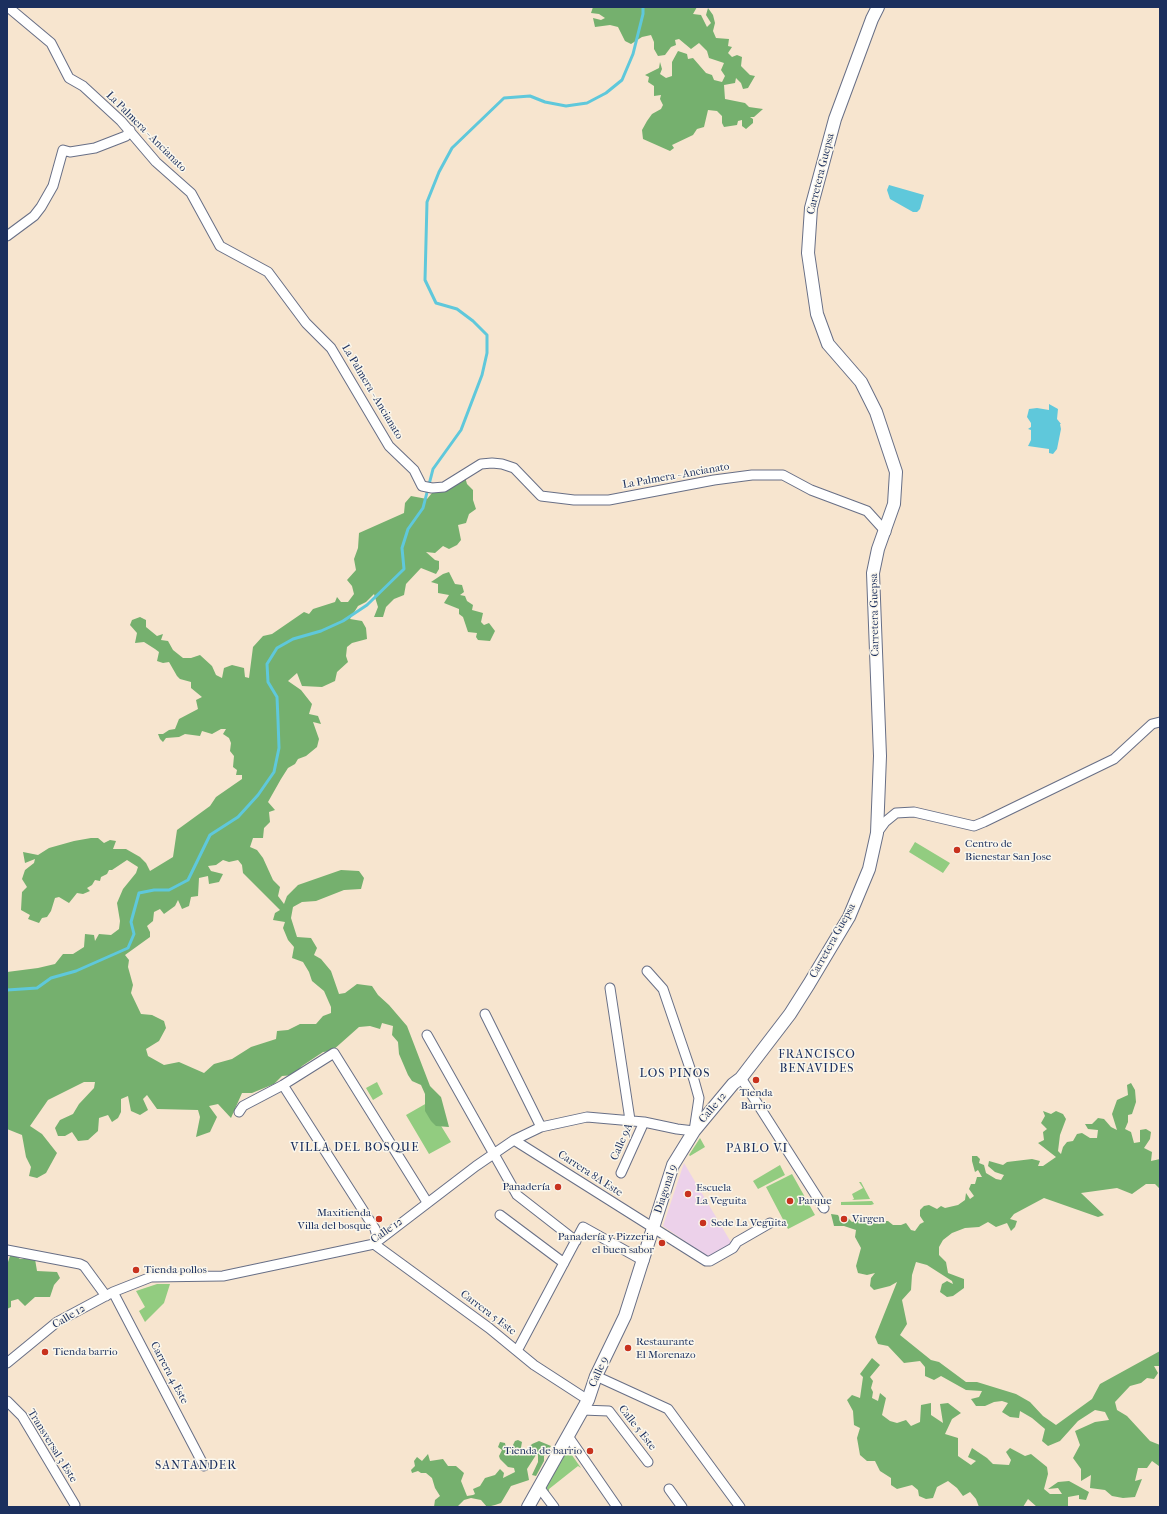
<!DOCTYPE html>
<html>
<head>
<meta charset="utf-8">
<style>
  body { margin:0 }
  #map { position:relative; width:1167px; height:1514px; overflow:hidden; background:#f7e5cf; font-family:"IM FELL French Canon",serif }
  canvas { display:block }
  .frame { position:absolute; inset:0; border:8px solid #1b2f5e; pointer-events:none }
</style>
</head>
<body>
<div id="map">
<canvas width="1167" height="1514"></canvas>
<div class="frame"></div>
</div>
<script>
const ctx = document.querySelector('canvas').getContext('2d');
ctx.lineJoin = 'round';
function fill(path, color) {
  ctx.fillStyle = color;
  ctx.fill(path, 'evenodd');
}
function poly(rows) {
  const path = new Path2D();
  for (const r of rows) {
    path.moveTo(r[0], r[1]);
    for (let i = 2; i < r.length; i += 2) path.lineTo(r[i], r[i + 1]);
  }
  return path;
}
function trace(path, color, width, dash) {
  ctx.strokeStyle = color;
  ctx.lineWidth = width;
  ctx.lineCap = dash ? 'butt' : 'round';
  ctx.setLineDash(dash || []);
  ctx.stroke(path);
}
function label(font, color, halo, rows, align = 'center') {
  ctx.font = font + ' "IM FELL French Canon",serif';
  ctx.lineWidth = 3;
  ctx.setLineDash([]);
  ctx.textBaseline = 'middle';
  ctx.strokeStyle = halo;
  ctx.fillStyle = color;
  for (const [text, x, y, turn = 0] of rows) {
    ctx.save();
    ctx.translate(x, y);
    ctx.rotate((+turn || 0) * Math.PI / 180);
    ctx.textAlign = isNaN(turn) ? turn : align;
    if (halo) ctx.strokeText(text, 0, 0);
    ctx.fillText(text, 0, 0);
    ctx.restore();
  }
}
const built = poly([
  [684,1163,732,1244,711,1257,705,1255,663,1226]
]);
const green = poly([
  [915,842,950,863,943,873,909,852],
  [377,1082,383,1094,373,1100,366,1088],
  [427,1103,451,1142,429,1154,406,1115],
  [700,1138,705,1147,690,1156,689,1155],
  [780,1165,785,1175,758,1189,753,1181],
  [792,1174,815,1215,788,1229,766,1187],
  [859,1182,861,1182,870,1199,852,1200,854,1199,852,1194,863,1188],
  [872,1201,874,1204,871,1205,841,1205,841,1202],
  [157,1284,170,1284,164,1303,145,1322,139,1311,145,1307,136,1291],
  [567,1448,581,1468,578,1466,549,1489,549,1492,546,1487]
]);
const forest = poly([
  [593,7,697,7,693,14,701,15,707,27,711,23,706,15,708,8,713,15,715,23,713,31,716,38,729,39,728,46,732,47,728,53,732,57,737,55,742,57,741,66,750,75,755,76,748,88,743,89,741,83,736,78,735,83,724,85,725,99,745,103,749,107,763,109,754,117,750,117,753,119,753,123,746,129,742,126,742,120,738,121,737,125,724,127,722,123,722,116,717,111,708,110,704,127,697,129,693,135,672,145,674,148,670,151,643,139,642,130,647,121,652,114,661,109,663,105,660,99,661,95,654,96,654,86,648,82,649,77,645,75,659,68,660,62,662,69,660,74,666,78,672,76,672,62,678,51,687,54,688,59,693,58,706,73,712,75,714,80,722,82,725,76,721,70,724,63,709,58,707,51,699,43,691,49,679,39,675,40,676,45,671,47,665,55,658,56,654,49,654,42,651,35,642,37,631,44,625,41,618,27,610,25,595,27,593,18,601,20,605,18,599,14,591,13],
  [465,477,467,484,473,490,473,500,476,509,469,514,466,523,458,525,461,540,457,545,449,549,443,546,435,553,426,552,435,560,439,561,439,569,436,574,421,568,406,584,404,595,394,599,386,607,383,617,374,617,378,607,374,594,366,602,358,606,350,619,362,621,366,628,367,639,352,643,347,647,346,656,348,662,337,672,335,681,322,687,302,686,297,673,288,681,301,690,312,704,309,714,318,716,321,724,313,722,319,739,317,747,306,756,298,759,295,764,288,768,281,779,268,802,275,810,269,812,270,822,264,828,263,838,253,838,250,847,257,850,263,858,273,880,280,887,278,896,284,904,287,896,298,885,341,870,359,871,364,878,361,889,344,890,316,901,302,902,293,907,291,918,297,937,311,938,317,948,314,955,321,959,331,971,339,994,345,993,357,984,372,986,378,995,389,1005,407,1026,430,1086,441,1097,449,1127,436,1126,431,1121,425,1111,425,1094,421,1085,412,1081,408,1075,399,1054,398,1042,392,1035,393,1026,382,1023,380,1029,370,1026,359,1027,332,1051,323,1052,302,1066,294,1075,282,1076,274,1084,252,1093,242,1093,231,1118,218,1104,209,1106,217,1117,210,1132,196,1137,200,1117,198,1110,157,1109,147,1095,143,1099,148,1110,140,1115,131,1111,128,1096,121,1099,121,1112,118,1118,112,1122,108,1115,99,1118,98,1131,88,1140,78,1141,72,1132,65,1136,58,1136,55,1128,60,1120,73,1114,79,1104,94,1088,95,1082,84,1082,48,1100,30,1126,42,1134,57,1153,46,1173,37,1178,29,1176,31,1167,26,1157,22,1135,7,1129,7,972,38,968,55,964,63,954,73,954,84,947,85,934,94,935,95,941,99,934,111,935,119,929,120,921,117,903,123,889,136,873,138,867,127,860,112,870,109,870,107,874,101,877,100,881,95,880,92,885,87,888,90,891,83,894,77,893,69,903,59,897,55,898,51,911,47,917,42,918,39,923,28,919,30,915,21,910,22,892,27,887,22,879,25,870,34,863,35,859,25,863,23,852,38,855,49,848,74,841,91,838,98,838,104,843,110,840,116,841,113,849,126,849,140,857,146,863,150,871,173,857,177,830,210,806,216,797,242,779,242,775,236,775,237,770,233,767,234,756,230,751,231,743,229,738,223,734,226,729,221,729,212,734,202,731,200,736,185,734,179,737,166,738,163,742,160,739,158,734,163,734,169,730,175,729,179,719,198,709,196,700,202,697,191,688,191,682,180,679,177,676,169,662,163,663,157,661,159,652,155,649,144,642,135,643,137,633,130,625,132,620,140,617,146,620,146,627,157,636,163,634,161,640,168,641,173,650,183,658,191,658,200,655,212,666,216,675,222,678,224,668,232,665,244,668,245,677,249,678,253,647,263,636,272,634,304,612,309,614,313,609,335,602,337,597,341,602,348,602,354,594,352,586,347,580,356,570,354,559,358,548,359,533,404,513,405,503,411,496,427,499,432,493,443,486,452,488],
  [223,860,229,862,238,860,242,865,243,873,280,910,275,913,273,920,285,922,283,928,288,940,294,947,292,958,303,962,309,972,312,981,324,991,331,1007,331,1013,323,1016,316,1024,300,1024,288,1030,277,1031,276,1039,251,1047,232,1059,214,1064,204,1073,179,1062,164,1065,148,1056,146,1049,159,1041,166,1028,164,1021,152,1015,141,1014,131,993,133,985,128,967,129,960,125,955,150,937,150,932,147,926,153,921,154,912,160,909,164,914,175,906,178,900,182,909,189,906,191,897,198,896,199,878,208,876,209,884,219,882,223,874,211,871,208,866,216,865],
  [449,572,455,584,462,585,464,592,460,595,465,596,467,601,473,605,472,610,483,613,481,622,484,625,489,623,495,631,490,641,478,640,476,637,477,633,468,632,463,617,459,614,459,609,444,603,449,595,438,593,438,584,431,582,443,574],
  [1131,1083,1135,1090,1136,1102,1132,1114,1128,1115,1128,1122,1125,1129,1131,1132,1134,1143,1140,1142,1140,1130,1146,1129,1151,1132,1150,1139,1144,1148,1152,1152,1151,1161,1160,1159,1160,1189,1155,1184,1146,1184,1132,1194,1117,1188,1081,1193,1104,1215,1098,1217,1044,1198,1014,1214,1010,1219,1017,1221,1015,1227,1011,1231,1007,1223,996,1227,988,1222,979,1227,965,1228,952,1233,943,1240,939,1247,939,1255,946,1262,948,1273,964,1279,964,1288,953,1296,947,1297,940,1292,942,1284,947,1281,953,1284,952,1281,927,1265,916,1262,912,1275,911,1290,902,1300,907,1324,900,1335,931,1360,939,1362,966,1382,977,1382,1016,1394,1030,1402,1043,1416,1056,1425,1092,1399,1100,1384,1160,1351,1160,1366,1154,1366,1158,1373,1154,1379,1147,1378,1141,1383,1130,1386,1115,1402,1117,1410,1127,1416,1150,1441,1160,1445,1159,1466,1152,1461,1147,1468,1138,1468,1135,1481,1142,1479,1135,1497,1123,1498,1112,1496,1105,1490,1090,1488,1091,1475,1081,1481,1081,1469,1073,1458,1080,1445,1075,1431,1095,1422,1109,1420,1105,1412,1095,1410,1078,1421,1060,1441,1048,1446,1042,1441,1045,1429,1032,1418,1020,1411,1019,1418,1010,1417,1002,1412,1008,1403,1002,1401,994,1402,985,1406,976,1406,971,1399,979,1397,982,1391,966,1390,941,1376,934,1380,925,1376,925,1367,920,1361,904,1363,888,1346,878,1344,875,1337,897,1282,890,1286,874,1290,870,1286,871,1278,875,1273,867,1275,858,1273,856,1266,861,1248,855,1237,856,1230,844,1226,834,1226,831,1214,838,1215,840,1219,844,1216,848,1218,852,1222,867,1217,872,1218,873,1223,880,1224,882,1221,888,1221,893,1225,901,1225,906,1223,911,1230,915,1231,920,1224,924,1222,920,1216,920,1210,924,1206,929,1205,937,1209,941,1206,945,1208,958,1205,965,1200,966,1193,970,1199,974,1196,969,1189,971,1184,975,1184,977,1177,982,1177,978,1170,975,1172,972,1161,972,1156,977,1156,980,1159,979,1163,984,1165,986,1173,996,1179,1001,1180,1004,1175,995,1172,988,1166,989,1161,1003,1165,1007,1162,1032,1159,1040,1161,1038,1166,1043,1166,1056,1157,1038,1143,1044,1140,1043,1132,1047,1129,1041,1123,1045,1116,1043,1111,1051,1114,1056,1111,1063,1114,1066,1119,1060,1135,1058,1151,1061,1154,1063,1147,1067,1142,1073,1141,1077,1134,1082,1133,1090,1138,1097,1138,1098,1130,1088,1129,1085,1124,1092,1124,1098,1118,1104,1119,1111,1127,1117,1130,1112,1114,1117,1100,1128,1095,1127,1085],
  [11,1253,20,1259,35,1259,37,1271,57,1272,60,1278,54,1285,50,1297,35,1297,25,1306,18,1299,11,1301,11,1307,7,1309,7,1265],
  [872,1358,880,1365,870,1377,873,1381,871,1388,873,1392,872,1398,878,1401,880,1393,886,1398,882,1415,890,1421,897,1423,906,1420,911,1426,920,1422,921,1405,931,1403,931,1415,943,1423,940,1404,948,1403,961,1413,952,1419,945,1434,958,1438,958,1456,971,1465,976,1461,968,1457,972,1448,987,1458,993,1464,1009,1465,1011,1460,1006,1452,1010,1448,1025,1456,1031,1454,1047,1467,1048,1474,1044,1489,1050,1494,1062,1494,1058,1488,1048,1489,1058,1482,1069,1481,1089,1492,1086,1500,1079,1499,1079,1495,1068,1497,1068,1507,1037,1507,1028,1499,1023,1507,979,1507,976,1499,970,1492,963,1496,957,1488,948,1481,937,1487,933,1498,926,1499,919,1496,918,1490,912,1485,897,1489,891,1485,891,1478,880,1471,875,1461,867,1461,860,1455,857,1438,860,1428,854,1425,853,1411,847,1400,852,1395,860,1398,863,1377,860,1374],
  [518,1440,522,1442,520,1453,522,1455,532,1444,539,1441,551,1446,544,1456,544,1461,536,1476,532,1475,538,1462,538,1455,536,1455,527,1469,529,1480,511,1486,501,1503,495,1505,487,1507,481,1500,471,1498,464,1500,457,1507,434,1507,435,1500,440,1496,435,1488,432,1478,426,1473,421,1473,418,1471,412,1473,411,1470,415,1466,414,1461,417,1457,422,1461,428,1454,430,1461,443,1459,448,1466,456,1466,464,1473,461,1481,467,1496,473,1495,475,1494,473,1489,480,1486,485,1478,495,1475,500,1469,504,1473,503,1478,515,1472,514,1468,508,1467,500,1459,499,1456,502,1450,498,1447,500,1442,505,1443,506,1448,508,1451,511,1451,514,1449,513,1445,515,1441]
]);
const water = poly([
  [889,185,924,195,920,209,917,212,913,212,890,199,887,190],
  [1049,404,1058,409,1057,419,1061,424,1060,424,1061,429,1057,449,1053,454,1049,453,1049,449,1028,446,1031,440,1031,430,1028,429,1031,427,1031,423,1027,417,1029,409,1037,408,1049,410]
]);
const stream = poly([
  [7,990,37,988,51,978,76,971,128,948,134,934,131,922,139,893,154,890,169,890,188,880,210,835,238,817,258,795,274,772,279,748,278,720,277,697,268,682,267,664,277,648,293,639,321,631,343,621,367,605,404,569,402,548,408,529,423,508,433,469,461,430,482,375,487,353,487,335,473,321,457,309,436,303,425,280,427,202,439,172,452,148,504,98,530,96,545,102,566,106,587,103,606,93,622,80,633,54,643,14,643,7]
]);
const minor = poly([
  [8,7,51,43,69,78,83,86,121,121,156,162,191,193,220,246,268,272,306,323,331,348,389,446,414,470,422,486,432,488,444,487,481,464,492,463,502,464,514,468,541,496,574,500,609,500,714,480,752,475,783,475,811,490,867,511,886,532],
  [7,236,34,216,41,207,53,186,63,150,70,152,95,148,126,136,130,130],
  [877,833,885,822,896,813,914,812,974,826,984,822,1114,759,1152,724,1160,722],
  [610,988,630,1120],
  [485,1014,541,1127],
  [427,1035,517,1195,576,1241],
  [741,1078,824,1208],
  [283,1085,375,1229,378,1240],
  [239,1112,243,1106,283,1085,334,1053,427,1202],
  [514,1140,706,1261,710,1261,733,1248,737,1242,770,1223],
  [621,1173,644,1122],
  [500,1215,564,1263],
  [374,1244,489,1328,534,1365,588,1400],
  [7,1250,80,1264,84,1266,106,1296],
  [113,1292,204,1466],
  [517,1351,583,1227,644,1261],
  [7,1363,57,1322,113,1292,151,1277,223,1276,374,1244,476,1166,514,1140,541,1127,587,1117,644,1122,677,1129,694,1131,699,1098,694,1080,663,989,647,971],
  [596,1376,668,1409,740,1507],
  [7,1401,22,1416,75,1505],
  [582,1410,609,1411,648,1462],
  [568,1436,617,1507],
  [539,1487,554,1507],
  [669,1489,682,1507]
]);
const tertiary = poly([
  [528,1507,588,1400,596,1376,625,1316,673,1165,694,1131,733,1084,741,1078,790,1014,809,984,849,917,869,869,877,833,880,756,873,573,878,549,894,504,896,472,876,412,861,382,828,344,817,314,808,253,811,208,835,119,872,19,878,7]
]);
const markers = [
  [957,850,4,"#c8321e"],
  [756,1080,4,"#c8321e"],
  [558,1187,4,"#c8321e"],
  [688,1194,4,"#c8321e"],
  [790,1201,4,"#c8321e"],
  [379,1219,4,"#c8321e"],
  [844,1219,4,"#c8321e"],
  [703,1223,4,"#c8321e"],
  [662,1243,4,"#c8321e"],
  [136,1270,4,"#c8321e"],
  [628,1348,4,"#c8321e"],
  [45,1352,4,"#c8321e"],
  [590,1451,4,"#c8321e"]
];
const streetNames = [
  ["La Palmera - Ancianato",146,132,45],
  ["Carretera Guepsa",821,174,-76],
  ["La Palmera - Ancianato",372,392,59],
  ["La Palmera - Ancianato",676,476,-10],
  ["Carretera Guepsa",875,615,-91],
  ["Carretera Guepsa",833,941,-61],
  ["Calle 12",713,1108,-50],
  ["Calle 9A",622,1142,-66],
  ["Carrera 8A Este",590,1174,33],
  ["Diagonal 9",666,1189,-72],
  ["Calle 12",387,1231,-35],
  ["Carrera 5 Este",488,1313,37],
  ["Calle 12",69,1317,-31],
  ["Calle 9",599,1372,-66],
  ["Carrera 4 Este",169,1373,62],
  ["Calle 5 Este",637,1428,52],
  ["Transversal 3 Este",52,1446,58]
];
const poiNames = [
  ["Centro de",965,844],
  ["Bienestar San Jose",965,857],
  ["Tienda",756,1093,"center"],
  ["Barrio",756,1106,"center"],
  ["Panadería",550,1187,"right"],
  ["Escuela",696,1188],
  ["La Veguita",696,1201],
  ["Parque",798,1201],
  ["Maxitienda",371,1213,"right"],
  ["Villa del bosque",371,1226,"right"],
  ["Virgen",852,1219],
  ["Sede La Veguita",711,1223],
  ["Panadería y Pizzeria",654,1237,"right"],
  ["el buen sabor",654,1250,"right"],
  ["Tienda pollos",144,1270],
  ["Restaurante",636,1342],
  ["El Morenazo",636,1355],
  ["Tienda barrio",53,1352],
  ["Tienda de barrio",582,1451,"right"]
];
const neighbourhoodNames = [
  ["FRANCISCO",817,1055],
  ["BENAVIDES",817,1069],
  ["LOS PINOS",675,1074],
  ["VILLA DEL BOSQUE",355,1148],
  ["PABLO VI",757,1149],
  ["SANTANDER",196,1466]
];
fill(built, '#ecd1ea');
fill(green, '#92cc80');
fill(forest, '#75b06e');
fill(water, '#5fc8db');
trace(stream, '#5fc8db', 3);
trace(minor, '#686f86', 11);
trace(tertiary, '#686f86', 14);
trace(minor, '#fff', 9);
trace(tertiary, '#fff', 12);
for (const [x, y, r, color] of markers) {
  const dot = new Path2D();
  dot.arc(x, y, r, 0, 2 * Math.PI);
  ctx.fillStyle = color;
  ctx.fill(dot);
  trace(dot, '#fbf7ec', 1.5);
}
label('11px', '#1b2f5e', '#fbf7ec', streetNames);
label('11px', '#1b2f5e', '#fbf7ec', poiNames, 'left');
ctx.letterSpacing = '1px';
label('12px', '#1b2f5e', '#fbf7ec', neighbourhoodNames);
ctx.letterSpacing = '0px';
</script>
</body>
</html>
